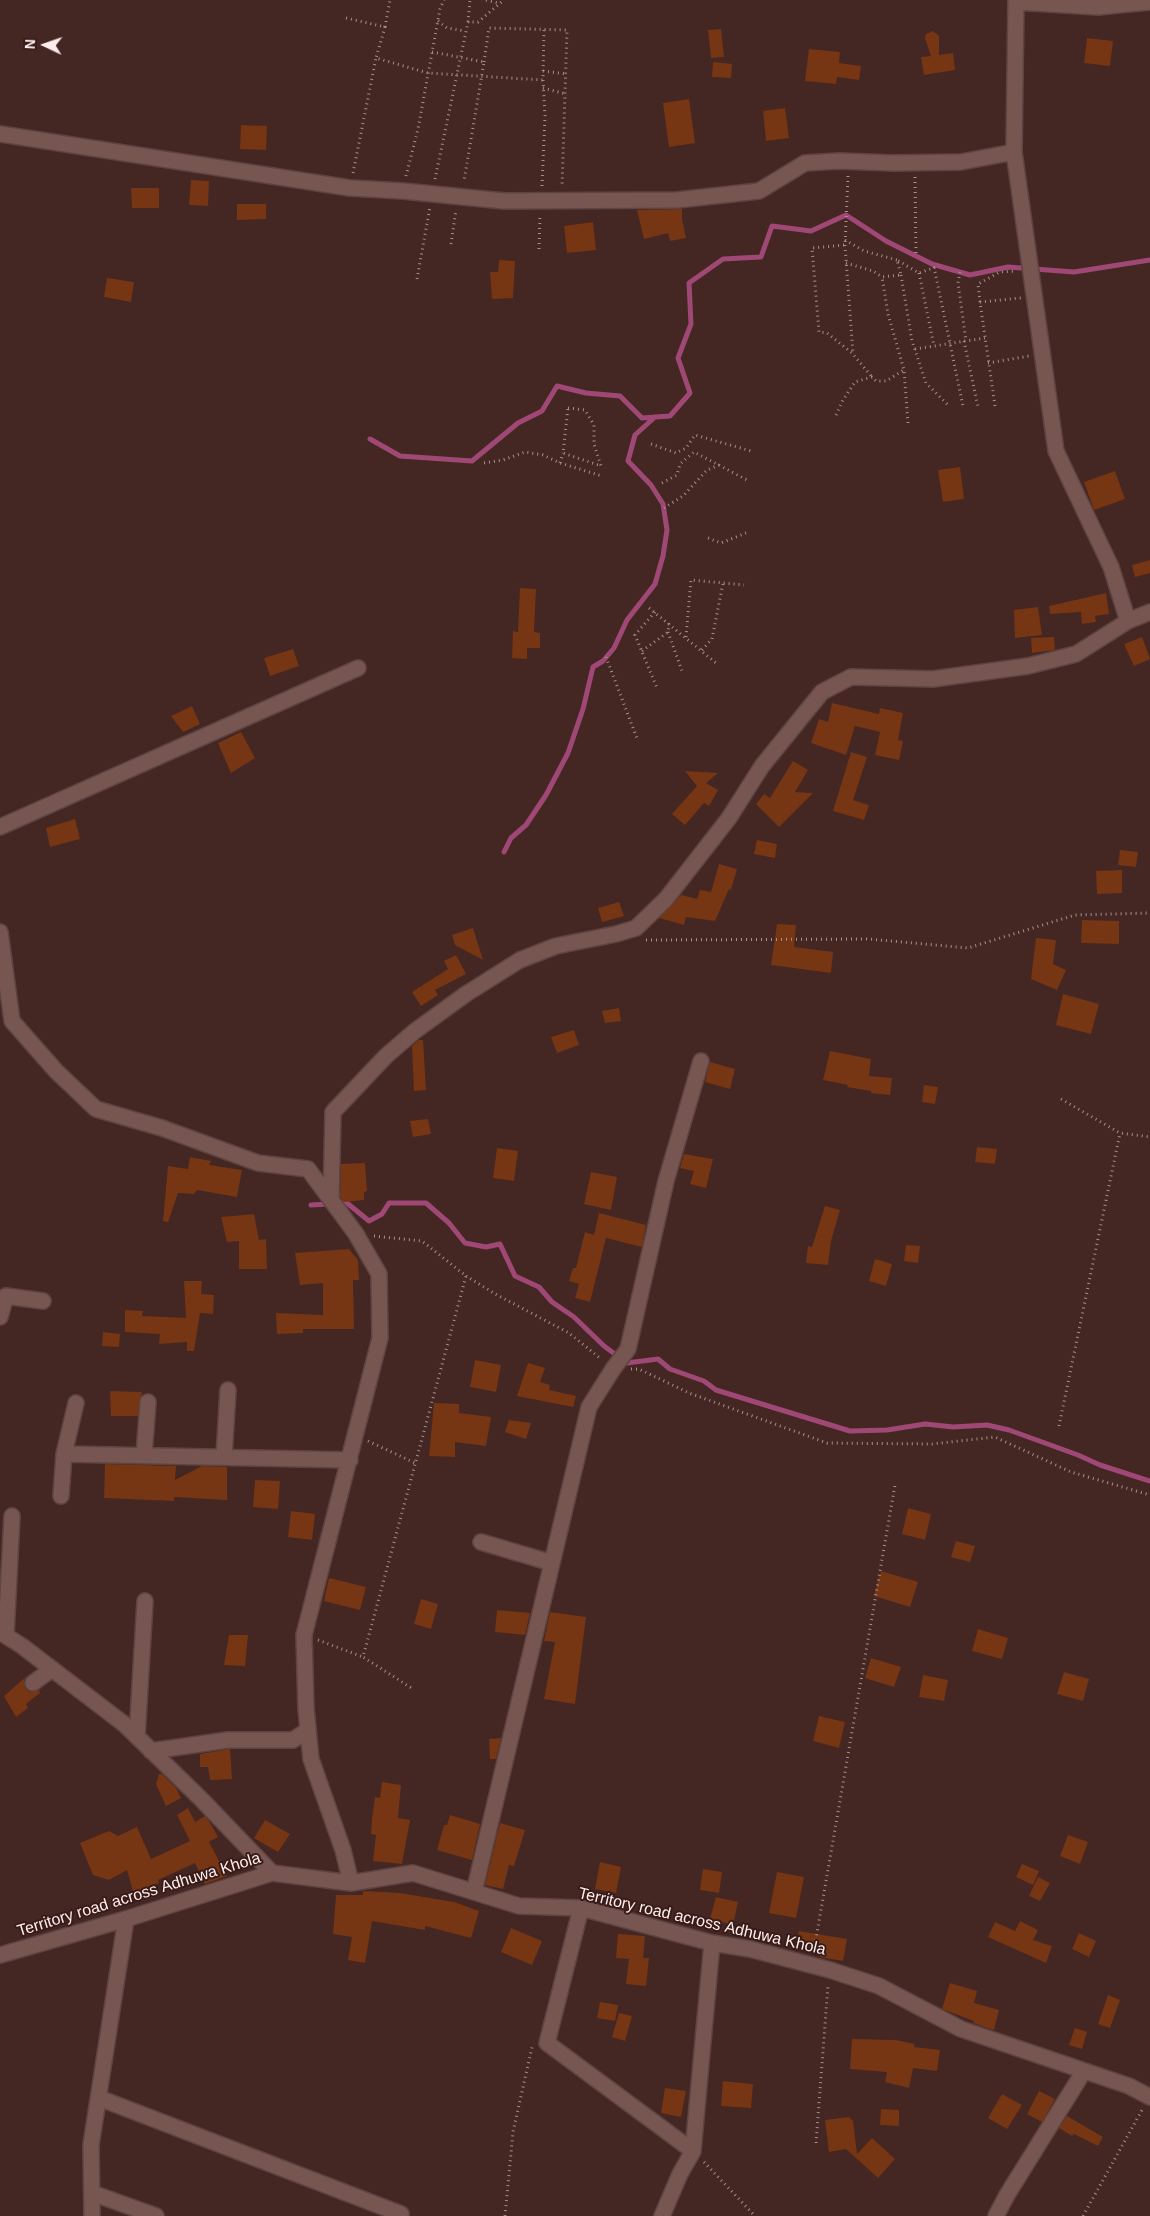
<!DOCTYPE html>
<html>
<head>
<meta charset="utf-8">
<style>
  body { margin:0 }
  #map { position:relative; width:1150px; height:2216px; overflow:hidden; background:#442623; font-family:Helvetica,sans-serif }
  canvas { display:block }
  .north { position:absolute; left:20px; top:20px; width:50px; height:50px; -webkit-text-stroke:4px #391c19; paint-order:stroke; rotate:273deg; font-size:14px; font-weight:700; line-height:20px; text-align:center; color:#feedeb }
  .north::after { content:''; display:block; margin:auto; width:18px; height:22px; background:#feedeb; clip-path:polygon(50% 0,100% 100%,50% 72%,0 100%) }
</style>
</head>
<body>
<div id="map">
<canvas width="1150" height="2216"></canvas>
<div class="north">N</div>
</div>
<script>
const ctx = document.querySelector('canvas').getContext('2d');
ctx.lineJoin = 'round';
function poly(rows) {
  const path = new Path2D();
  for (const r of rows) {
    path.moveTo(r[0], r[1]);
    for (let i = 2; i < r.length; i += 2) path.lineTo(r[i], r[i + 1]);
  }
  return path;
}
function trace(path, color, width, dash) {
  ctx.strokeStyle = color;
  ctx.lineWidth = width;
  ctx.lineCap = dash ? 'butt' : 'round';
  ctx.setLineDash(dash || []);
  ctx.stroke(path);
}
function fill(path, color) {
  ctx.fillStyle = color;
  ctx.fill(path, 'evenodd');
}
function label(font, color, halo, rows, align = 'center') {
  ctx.font = font + ' Helvetica,sans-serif';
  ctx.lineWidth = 4;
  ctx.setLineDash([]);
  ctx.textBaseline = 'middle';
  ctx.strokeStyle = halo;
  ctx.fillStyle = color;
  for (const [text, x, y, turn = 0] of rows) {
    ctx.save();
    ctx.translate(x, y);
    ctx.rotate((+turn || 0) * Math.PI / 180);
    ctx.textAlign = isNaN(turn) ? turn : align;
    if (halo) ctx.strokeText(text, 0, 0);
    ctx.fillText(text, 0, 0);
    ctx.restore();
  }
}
const stream = poly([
  [370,439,400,456,472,461,518,423,542,411,557,386,586,393,620,396,642,418,670,416,690,393,678,358,691,324,689,283,723,259,761,257,772,226,811,231,846,215,886,241,932,264,970,275,1008,267,1074,272,1150,260],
  [504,852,511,838,526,825,546,795,568,753,583,709,593,667,603,661,614,648,627,620,655,584,663,556,667,530,663,504,651,485,628,461,635,435,655,417],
  [311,1205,347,1203,369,1221,382,1214,389,1203,426,1203,449,1223,465,1243,486,1247,500,1244,515,1276,539,1287,552,1302,574,1317,604,1346,627,1363,658,1359,670,1369,704,1381,716,1390,850,1431,887,1430,925,1424,953,1427,987,1425,1009,1430,1078,1455,1100,1465,1150,1481]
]);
const building = poly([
  [721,29,724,57,711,58,708,30],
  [933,31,939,36,939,55,953,53,955,70,924,75,921,57,931,56,925,38,926,34],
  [1087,38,1113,41,1110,66,1084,63],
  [809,49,840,52,839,63,861,66,859,80,837,77,836,84,805,81],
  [713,62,732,64,731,78,712,77],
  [689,99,695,143,669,147,663,103],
  [785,108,789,138,766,141,763,111],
  [241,125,267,126,266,150,240,149],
  [191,180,209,181,208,206,189,205],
  [131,188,159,188,159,208,132,208],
  [237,204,266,204,266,219,237,220],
  [682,209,682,219,686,238,670,241,668,233,644,239,637,210],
  [593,222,596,250,567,253,564,226],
  [499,260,515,261,513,298,492,299,490,272,498,272],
  [107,278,134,282,131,302,104,297],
  [960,467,964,499,943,502,938,470],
  [1115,471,1125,499,1094,510,1084,482],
  [1150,560,1150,573,1135,577,1132,565],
  [520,588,536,589,534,632,540,633,540,648,527,648,527,659,512,658,513,631,518,632],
  [1106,593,1109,614,1095,616,1096,622,1082,624,1081,612,1050,614,1049,606],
  [1038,607,1042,635,1015,638,1014,610],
  [1054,637,1055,650,1032,653,1031,638],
  [1142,637,1150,659,1134,666,1124,644],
  [293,649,299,666,270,676,264,658],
  [832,703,879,714,880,708,903,713,898,740,903,741,899,760,875,755,880,732,855,726,846,755,811,743,819,719,828,722],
  [192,706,200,724,183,732,171,716],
  [241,732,255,758,231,773,218,743],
  [851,752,867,757,853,800,869,805,864,820,833,811],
  [793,761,808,770,795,792,813,793,779,827,756,804,764,794,770,798],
  [685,771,718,773,706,783,718,790,709,806,704,803,685,825,672,814,697,786],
  [75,819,80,839,50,847,46,828],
  [757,840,777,844,775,858,754,854],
  [1120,850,1138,852,1136,867,1118,865],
  [719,864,737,869,731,890,729,889,715,921,686,917,684,925,659,918,681,895,697,899,700,890,711,892],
  [1122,870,1122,893,1097,894,1096,871],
  [619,902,624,916,602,922,598,908],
  [1082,920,1119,921,1119,944,1081,943],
  [777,924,796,925,794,947,833,952,831,973,771,965],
  [473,928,483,960,455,945,452,935],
  [1036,938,1056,940,1053,964,1066,970,1057,990,1031,979],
  [456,955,466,974,435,990,438,995,421,1006,412,992,448,969,444,961],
  [1063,994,1099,1004,1091,1034,1056,1025],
  [619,1008,621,1021,605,1023,602,1011],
  [574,1030,579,1045,557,1053,551,1037],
  [419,1040,423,1040,426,1090,414,1091,412,1046],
  [830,1051,871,1059,869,1076,892,1078,890,1095,871,1093,871,1091,847,1087,848,1085,823,1080],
  [710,1062,735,1069,730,1089,705,1082],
  [924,1085,938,1087,935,1104,922,1102],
  [428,1119,431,1134,413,1137,410,1121],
  [977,1147,997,1149,995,1164,975,1162],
  [497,1148,518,1151,514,1181,493,1178],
  [684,1154,713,1159,706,1188,690,1184,694,1171,680,1168],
  [190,1157,211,1161,209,1165,242,1170,237,1197,197,1190,194,1194,178,1193,168,1222,163,1221,168,1166,188,1169],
  [365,1163,367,1191,364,1192,364,1200,344,1202,340,1197,341,1164],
  [591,1172,617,1177,611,1210,584,1204],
  [825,1206,840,1210,831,1241,828,1265,806,1263,808,1246,812,1247],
  [599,1213,646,1225,642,1247,606,1238,590,1302,575,1298,579,1284,569,1281,573,1268,576,1268,585,1232,594,1235],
  [254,1214,259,1240,266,1239,267,1269,239,1269,239,1241,227,1242,221,1217],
  [906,1245,920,1246,918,1263,904,1261],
  [349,1249,358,1260,359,1280,353,1280,354,1329,303,1329,303,1333,277,1334,276,1313,323,1315,323,1283,300,1285,295,1253],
  [875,1259,892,1264,886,1286,869,1281],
  [184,1281,202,1281,201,1294,214,1295,213,1314,200,1313,194,1351,187,1351,187,1342,159,1344,160,1334,125,1332,125,1310,143,1311,142,1316,186,1318],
  [103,1332,120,1334,119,1347,102,1346],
  [475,1360,501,1365,496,1392,470,1387],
  [528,1363,545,1368,540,1382,550,1385,549,1390,576,1396,573,1407,517,1396],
  [110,1391,142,1392,138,1416,111,1416],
  [434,1403,459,1404,459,1413,491,1417,486,1446,455,1442,455,1457,429,1456],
  [509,1420,531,1423,526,1439,505,1432],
  [105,1464,176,1466,175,1480,202,1466,227,1467,227,1500,174,1497,174,1501,104,1498],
  [255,1480,280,1481,278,1509,253,1507],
  [908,1508,931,1514,925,1540,902,1534],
  [291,1511,315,1514,312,1540,288,1537],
  [956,1541,975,1546,970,1562,951,1557],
  [881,1571,918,1582,910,1607,874,1596],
  [329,1578,366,1587,360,1610,324,1601],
  [421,1599,438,1604,431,1629,414,1624],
  [497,1610,530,1613,525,1635,495,1632],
  [550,1612,586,1617,575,1704,544,1699,555,1642,544,1641],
  [978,1629,1008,1638,1002,1659,972,1651],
  [229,1635,248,1635,245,1666,224,1665],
  [871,1658,901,1667,894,1687,865,1678],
  [1064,1672,1089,1679,1083,1701,1057,1694],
  [28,1675,24,1680,25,1688,30,1692,39,1690,40,1693,26,1704,28,1708,16,1717,4,1696],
  [923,1675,948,1680,944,1701,919,1697],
  [819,1716,845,1722,839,1748,813,1741],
  [501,1738,496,1759,490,1759,489,1739],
  [230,1749,232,1779,210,1780,208,1767,200,1767,200,1754],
  [159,1774,162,1774,176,1788,181,1798,166,1806,156,1784],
  [382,1782,401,1785,398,1818,410,1820,402,1864,373,1861,376,1835,371,1834,372,1819,375,1797,380,1798],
  [188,1808,195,1822,205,1816,209,1821,218,1837,209,1842,227,1876,205,1884,195,1863,158,1880,159,1883,147,1887,149,1893,135,1898,127,1870,109,1880,93,1875,80,1843,109,1831,118,1836,137,1827,151,1859,190,1841,177,1815],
  [450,1815,480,1824,472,1860,437,1850,444,1825,447,1825],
  [265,1820,290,1834,278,1852,254,1838],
  [500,1823,525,1830,514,1866,509,1865,503,1889,485,1885],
  [1068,1835,1088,1842,1080,1864,1060,1856],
  [600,1862,621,1867,616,1893,595,1889],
  [1022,1864,1039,1871,1033,1885,1016,1877],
  [703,1869,722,1872,719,1893,700,1890],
  [777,1872,804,1877,796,1918,769,1913],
  [1038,1877,1050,1883,1040,1901,1029,1896],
  [363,1891,400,1893,454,1902,479,1911,471,1938,425,1926,425,1930,372,1921,365,1963,348,1960,352,1937,333,1934,336,1895,363,1895],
  [716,1897,738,1902,733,1925,710,1919],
  [1020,1921,1038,1930,1033,1940,1052,1946,1046,1963,988,1937,995,1922,1015,1931],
  [511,1928,542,1941,532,1965,501,1952],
  [799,1931,847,1939,843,1961,820,1957,821,1950,797,1948],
  [1079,1933,1096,1941,1089,1957,1072,1949],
  [618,1934,645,1936,643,1958,649,1958,646,1986,626,1984,629,1959,616,1958],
  [950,1983,977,1991,974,2003,999,2010,994,2030,973,2023,974,2021,942,2009],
  [1108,1995,1120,2000,1110,2028,1098,2024],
  [600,2002,618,2005,615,2021,597,2018],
  [619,2013,632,2016,625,2041,612,2037],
  [1075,2028,1087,2032,1082,2049,1069,2045],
  [852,2039,896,2040,914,2044,914,2047,940,2050,937,2071,913,2068,909,2088,885,2082,887,2072,850,2069],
  [723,2081,753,2084,751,2108,721,2106],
  [665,2088,686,2091,681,2117,661,2113],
  [1039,2091,1055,2099,1042,2122,1027,2114],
  [1002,2094,1022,2105,1007,2129,988,2118],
  [881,2109,899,2110,899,2126,880,2125],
  [1067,2116,1103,2137,1098,2146,1074,2134,1072,2136,1059,2128],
  [849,2117,853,2121,857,2154,872,2138,895,2159,878,2178,846,2149,829,2152,825,2120]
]);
const path = poly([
  [486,0,498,3],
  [346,18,385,27,376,58,428,73,543,80],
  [438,21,447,28,465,31],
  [468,22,470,0],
  [385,27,390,0],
  [432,52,484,62,464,181],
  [484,62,489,28,567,30,562,187],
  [543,71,566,74],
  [543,88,566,94],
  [353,173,376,58],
  [406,176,418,129,440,9,444,0],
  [848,176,845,245,812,248,819,332,827,333,852,353,872,377],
  [915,177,916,256],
  [435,179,468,22,478,22,504,0],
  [542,186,545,116,543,80,544,29],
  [845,240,864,251,897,260],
  [451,244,456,210],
  [845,245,853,354],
  [539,249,540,214],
  [846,263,873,271,882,277],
  [934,267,963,406],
  [960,272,958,283,966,341],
  [919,273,934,346],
  [901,275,912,341,926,383,948,405],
  [417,279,430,207],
  [980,302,978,284,1000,272,1016,271],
  [964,341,978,407],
  [915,349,985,338],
  [988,363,1029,356],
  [995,406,980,302,1021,298],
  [568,408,585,410,594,425,594,444,601,466,563,453,568,408],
  [836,415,843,400,855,382,872,377,876,381,886,381,904,370],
  [908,423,904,370,888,314,882,277,901,275,897,260,919,273,939,266],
  [651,444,676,453,686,448,695,435,751,451],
  [484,463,503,460,525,452,543,455,560,463,602,476],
  [560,463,563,453],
  [662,483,677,475,680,464,694,452,749,481],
  [664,508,683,496,707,470,719,465],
  [708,538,721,543,746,533],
  [649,608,716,663],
  [655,612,635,635,657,688],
  [668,632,682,671],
  [686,637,691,580,744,585],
  [702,650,712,639,723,583],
  [642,651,668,632,669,623],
  [606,657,638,741],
  [646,940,869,939,968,948,1075,915,1150,913],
  [1061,1099,1120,1133,1150,1137],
  [374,1236,422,1241,466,1276,363,1657,413,1689],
  [466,1276,497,1295,569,1333,601,1359],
  [631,1369,639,1369,689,1393,827,1443,932,1444,995,1437,1071,1472,1150,1495],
  [1059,1426,1120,1133],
  [368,1441,415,1463],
  [318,1640,363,1657],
  [814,1950,895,1485],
  [816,2143,828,1985],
  [704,2162,755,2216],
  [505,2216,513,2132,532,2047],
  [1083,2216,1142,2110]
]);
const minor = poly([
  [1016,0,1014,152,1056,451,1111,567,1128,621,1150,612],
  [1016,2,1098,7,1150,2],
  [0,134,350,188,403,191,504,201,677,200,759,191,805,163,839,161,893,163,961,162,1014,152],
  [0,827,358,668],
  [0,932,12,1021,56,1071,96,1109,162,1128,258,1163,308,1169,331,1200],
  [0,1317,6,1296,43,1301],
  [64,1454,76,1403],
  [144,1455,148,1402],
  [224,1457,228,1390],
  [61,1496,64,1454,350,1460],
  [481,1542,552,1563],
  [0,1632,22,1646,124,1724,201,1799,272,1873],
  [6,1635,12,1516],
  [33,1683,52,1669],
  [137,1737,145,1601],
  [151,1751,228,1740,293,1740,308,1730],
  [351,1883,343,1850,311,1759,306,1709,304,1635,380,1338,379,1274,356,1234,331,1200,333,1112,386,1056,415,1031,466,994,520,960,556,946,616,934,636,928,666,899,729,818,762,766,822,692,851,677,933,679,1028,666,1076,654,1128,621],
  [474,1892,589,1407,613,1369,628,1349,666,1181,701,1061],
  [581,1908,547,2043,693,2151],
  [0,1955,126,1919,272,1873,351,1883,413,1873,519,1906,581,1908,712,1943,750,1949,830,1970,879,1986,961,2029,1129,2086,1150,2097],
  [99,2098,401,2214],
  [92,2193,156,2216],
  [92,2216,91,2145,126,1919],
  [662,2216,680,2174,693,2151,712,1943],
  [996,2216,1007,2195,1084,2071]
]);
const streetNames = [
  ["Territory road across Adhuwa Khola",139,1895,-17],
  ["Territory road across Adhuwa Khola",702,1922,13]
];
trace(stream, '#a04875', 5);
fill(building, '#763513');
trace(minor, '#5c4442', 18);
trace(path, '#a7908d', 3, [1, 4]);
trace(minor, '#775551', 15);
label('16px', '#feedeb', '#391c19', streetNames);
</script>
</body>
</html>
